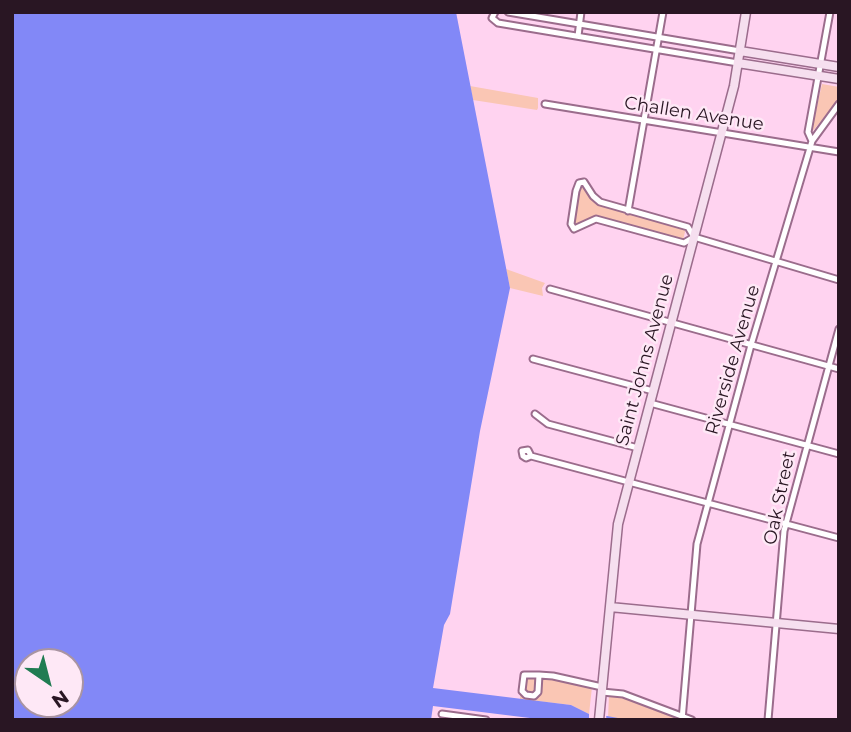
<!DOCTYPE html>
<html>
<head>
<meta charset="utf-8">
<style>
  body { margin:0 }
  #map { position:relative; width:851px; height:732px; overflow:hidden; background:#ffd3f0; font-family:Montserrat,sans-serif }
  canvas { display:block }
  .frame { position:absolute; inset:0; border:14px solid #291623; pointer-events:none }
  .north { position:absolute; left:14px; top:648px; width:70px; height:70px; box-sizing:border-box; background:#fee8f6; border:2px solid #a994a2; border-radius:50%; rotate:145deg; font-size:19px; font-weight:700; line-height:28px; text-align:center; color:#291623 }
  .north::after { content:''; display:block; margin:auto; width:24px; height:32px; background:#207c52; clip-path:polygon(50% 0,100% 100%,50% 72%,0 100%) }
</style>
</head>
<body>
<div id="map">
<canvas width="851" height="732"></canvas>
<div class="frame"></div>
<div class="north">N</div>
</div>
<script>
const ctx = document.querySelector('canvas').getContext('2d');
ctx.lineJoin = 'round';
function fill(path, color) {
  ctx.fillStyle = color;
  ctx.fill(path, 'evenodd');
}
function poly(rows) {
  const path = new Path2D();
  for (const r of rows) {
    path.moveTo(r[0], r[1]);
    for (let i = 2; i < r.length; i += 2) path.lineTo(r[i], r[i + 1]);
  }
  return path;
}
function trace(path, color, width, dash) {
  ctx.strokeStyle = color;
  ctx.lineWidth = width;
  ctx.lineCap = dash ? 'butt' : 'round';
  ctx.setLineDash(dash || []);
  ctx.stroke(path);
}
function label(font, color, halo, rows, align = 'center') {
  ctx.font = font + ' Montserrat,sans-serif';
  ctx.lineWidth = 5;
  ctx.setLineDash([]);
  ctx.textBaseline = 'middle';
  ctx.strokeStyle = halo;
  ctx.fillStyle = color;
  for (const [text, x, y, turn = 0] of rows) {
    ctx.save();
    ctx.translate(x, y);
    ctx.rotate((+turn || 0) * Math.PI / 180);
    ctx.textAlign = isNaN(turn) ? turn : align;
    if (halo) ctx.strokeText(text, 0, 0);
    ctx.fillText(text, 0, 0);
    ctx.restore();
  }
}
const green = poly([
  [822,84,839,87,839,100,811,133],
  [470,86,538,98,538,108,537,110,473,100],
  [581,187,587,189,589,196,597,204,686,228,683,240,594,216,579,224,575,223,573,220],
  [506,269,545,283,542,288,543,296,510,288],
  [521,677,559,679,592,687,589,714,571,705,520,699],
  [609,695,623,697,680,720,608,719]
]);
const water = poly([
  [12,12,456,12,510,288,480,431,450,614,444,625,433,688,571,705,589,714,589,718,582,720,546,720,433,706,431,720,12,720],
  [28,662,70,662,70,704,28,704]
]);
const stream = poly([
  [607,717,623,720]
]);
const minor = poly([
  [495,12,492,18,498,23,738,63],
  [508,12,740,51],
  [578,36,581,12],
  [545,104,839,152],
  [812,141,839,104],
  [584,182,593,196,600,202,688,227,694,237,684,243,596,219,574,229,571,224,576,191,579,183,584,182],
  [628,211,663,12],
  [694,237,839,280],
  [550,289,839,369],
  [533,359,653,391],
  [650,403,839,454],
  [535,414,548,424,638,448],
  [531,456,528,450,522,451,523,456,526,458,531,456,839,538],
  [539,675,538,692,534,696,526,695,522,691,524,675,539,675,553,676,602,687],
  [602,692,623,694,692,720],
  [442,714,486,720],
  [682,720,697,544,751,345,810,148,812,141,808,132,830,12],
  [768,720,784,531,839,329]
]);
const secondary = poly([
  [740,51,839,67],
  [738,63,839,79],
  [610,607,839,629],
  [599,720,618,524,734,86,746,12]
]);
const streetNames = [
  ["Challen Avenue",694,114,9],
  ["Saint Johns Avenue",645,360,-75],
  ["Riverside Avenue",733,360,-74],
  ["Oak Street",780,498,-78]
];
fill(green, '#fac6b4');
fill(water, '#8288f7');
trace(stream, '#8288f7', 2);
trace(minor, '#9b6c8c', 9);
trace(secondary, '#9b6c8c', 11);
trace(minor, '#fff', 5);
trace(secondary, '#f6dfef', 8);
label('18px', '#291623', '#fee8f6', streetNames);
</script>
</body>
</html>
